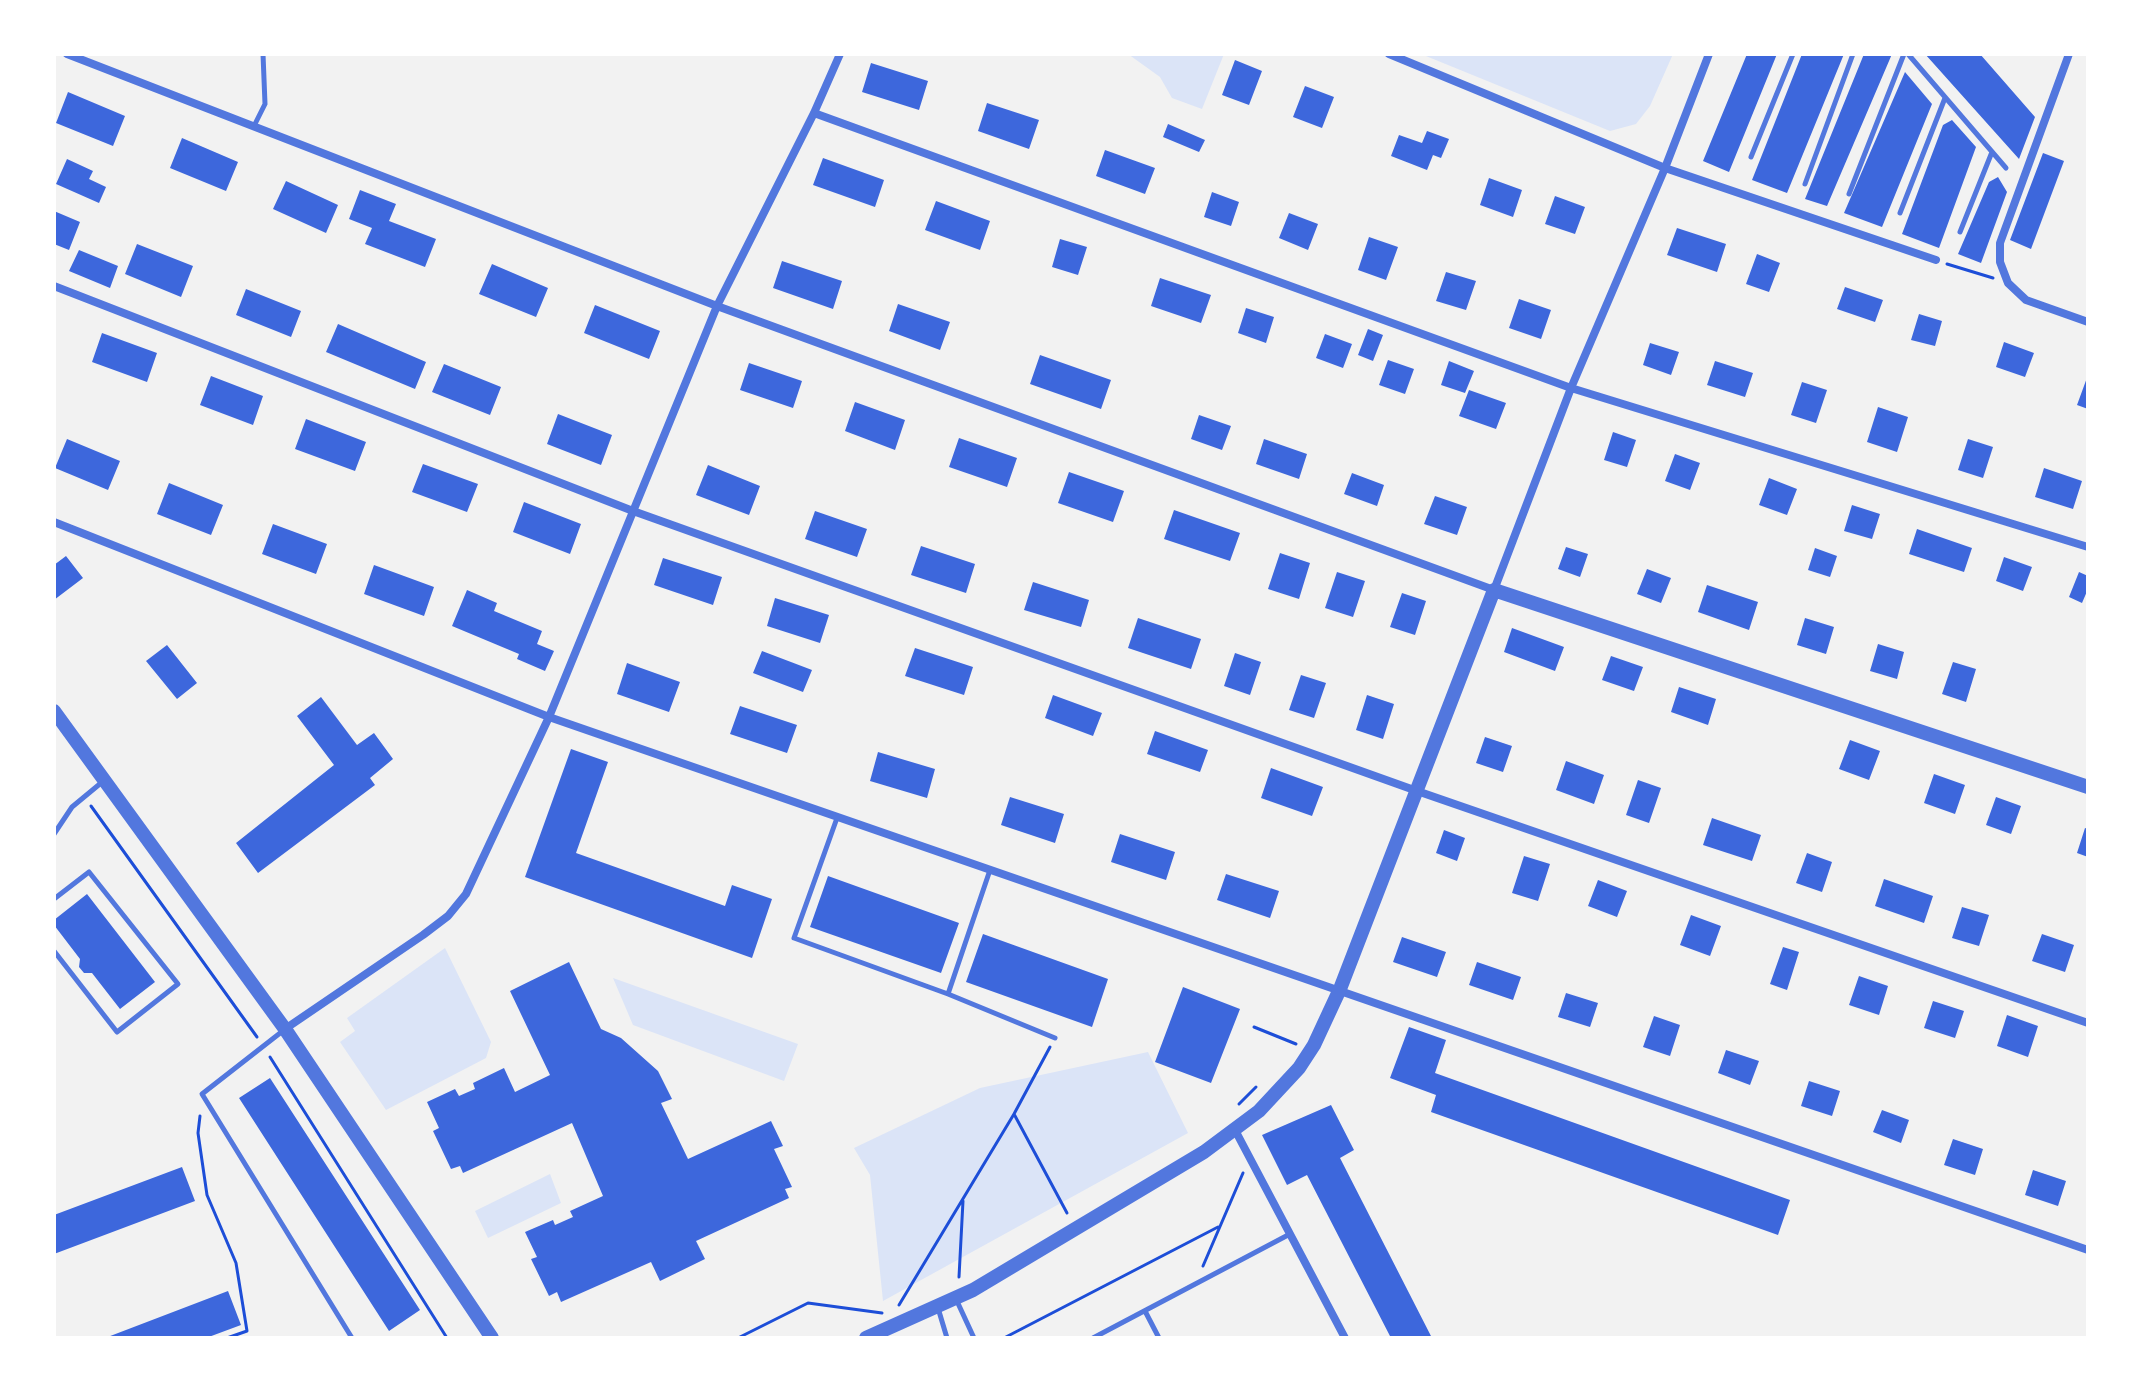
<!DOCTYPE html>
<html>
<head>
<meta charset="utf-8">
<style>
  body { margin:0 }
  #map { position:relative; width:2142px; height:1392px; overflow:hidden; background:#f2f2f2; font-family:"Roboto Condensed",sans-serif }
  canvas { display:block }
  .frame { position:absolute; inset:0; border:56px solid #fff; pointer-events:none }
</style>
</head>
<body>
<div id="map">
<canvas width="2142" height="1392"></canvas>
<div class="frame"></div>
</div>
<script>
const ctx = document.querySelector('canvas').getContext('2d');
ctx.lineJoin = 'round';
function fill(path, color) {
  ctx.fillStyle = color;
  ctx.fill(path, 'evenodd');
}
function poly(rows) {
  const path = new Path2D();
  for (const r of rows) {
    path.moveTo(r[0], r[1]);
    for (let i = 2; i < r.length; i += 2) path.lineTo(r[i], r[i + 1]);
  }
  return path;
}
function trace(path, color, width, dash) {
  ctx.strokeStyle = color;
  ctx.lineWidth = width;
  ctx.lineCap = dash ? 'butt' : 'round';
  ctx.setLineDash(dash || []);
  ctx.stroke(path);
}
const green = poly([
  [1128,54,1224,54,1202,109,1172,98,1160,77],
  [1421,54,1673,54,1650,106,1636,124,1610,131],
  [445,948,491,1042,486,1058,386,1110,340,1042,355,1031,347,1018],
  [613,978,798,1044,784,1081,633,1025],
  [1148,1052,1188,1133,883,1301,870,1175,854,1148,980,1088],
  [550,1174,561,1203,488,1238,475,1211]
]);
const building = poly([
  [1747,54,1777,54,1729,172,1703,161],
  [1802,54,1844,54,1787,193,1752,180],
  [1864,54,1892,54,1827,206,1805,199],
  [1925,54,1980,54,2035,117,2019,159],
  [1235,60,1262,71,1249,105,1222,95],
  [871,63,928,81,919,110,862,92],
  [1905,72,1932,104,1882,227,1844,213],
  [1305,86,1334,97,1322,128,1293,117],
  [68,92,125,116,113,146,56,123],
  [987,103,1039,120,1029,149,978,131],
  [1952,120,1976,147,1939,248,1902,234,1943,125],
  [1168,124,1205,140,1199,152,1163,137],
  [1427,131,1449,139,1441,158,1433,155,1427,170,1391,156,1399,135,1422,143],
  [182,138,238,162,226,191,170,168],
  [1105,150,1155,168,1145,194,1096,176],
  [2043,153,2064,161,2031,249,2010,240],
  [823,158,884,180,875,207,813,185],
  [67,159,93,171,89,179,106,187,99,203,56,184],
  [1998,177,2007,192,1981,263,1958,254,1989,182],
  [1489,178,1522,190,1513,217,1480,205],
  [286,181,338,205,326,233,273,209],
  [360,190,396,204,389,221,436,239,425,267,365,244,372,228,349,219],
  [1212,192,1239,202,1231,226,1204,217],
  [1555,196,1585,207,1575,234,1545,224],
  [936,201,990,221,980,250,925,230],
  [54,211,80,222,69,250,54,244],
  [1289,213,1318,224,1308,250,1279,238],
  [1677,228,1726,244,1717,272,1667,255],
  [1369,237,1398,247,1386,280,1358,270],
  [1060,239,1087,247,1078,275,1052,267],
  [137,244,193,266,181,297,125,274],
  [79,250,118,266,110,288,69,271],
  [1757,254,1780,263,1769,292,1746,284],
  [782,261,842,281,833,309,773,288],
  [492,264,548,288,536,317,479,294],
  [1446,272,1476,281,1466,310,1436,301],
  [1160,278,1211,295,1201,323,1151,306],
  [1845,287,1883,300,1875,322,1837,309],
  [246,289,301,311,291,337,236,315],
  [1519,299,1551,310,1541,339,1509,328],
  [898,304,950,322,940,350,889,331],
  [595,305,660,331,649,359,584,333],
  [1246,308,1274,317,1266,343,1238,333],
  [1919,314,1942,321,1935,346,1911,340],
  [338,324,426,362,415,389,326,352],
  [1368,329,1383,335,1373,361,1358,355],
  [102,333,157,353,147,382,92,362],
  [1325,334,1352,344,1343,368,1316,358],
  [2004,342,2034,353,2025,377,1996,367],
  [1650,343,1679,352,1671,375,1643,365],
  [1040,355,1111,380,1101,409,1030,384],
  [1388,360,1414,369,1405,394,1379,385],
  [1449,361,1474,371,1465,393,1441,385],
  [1715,361,1753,373,1745,397,1707,385],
  [749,363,802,381,793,408,740,390],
  [444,364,501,387,490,415,432,392],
  [2088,375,2088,409,2077,405],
  [211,376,263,396,253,425,200,405],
  [1802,382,1827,390,1816,423,1791,415],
  [1469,390,1506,403,1496,429,1459,416],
  [855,402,905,420,895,450,845,431],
  [1878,407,1908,417,1897,452,1867,442],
  [558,414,612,435,601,465,547,444],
  [1199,415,1231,426,1222,450,1191,439],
  [306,419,366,442,355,471,295,449],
  [1613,432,1636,440,1627,467,1604,460],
  [959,438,1017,458,1007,487,949,467],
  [67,439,120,461,108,490,55,468],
  [1264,439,1307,454,1299,479,1256,464],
  [1968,439,1993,447,1983,478,1958,470],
  [1675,454,1700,463,1690,490,1665,481],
  [423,464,478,484,467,512,412,492],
  [708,465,760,486,749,515,696,495],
  [2044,468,2082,481,2073,509,2035,497],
  [1069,472,1124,491,1113,522,1058,503],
  [1352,473,1384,485,1377,506,1344,494],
  [1769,478,1797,489,1787,515,1759,505],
  [169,483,223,505,211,535,157,514],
  [1435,496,1467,507,1457,535,1424,524],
  [524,502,581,524,570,554,513,532],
  [1852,505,1880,514,1872,539,1844,531],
  [1174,510,1240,533,1230,561,1164,539],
  [815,511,867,529,857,557,805,539],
  [273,524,327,544,316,574,262,554],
  [1917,529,1972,548,1964,572,1909,554],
  [921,546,975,564,966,593,911,575],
  [1566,547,1588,554,1580,577,1558,569],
  [1815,548,1837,556,1830,577,1808,570],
  [1280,553,1310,563,1299,599,1268,589],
  [66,556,83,578,54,600,54,565],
  [2004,557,2032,567,2023,591,1996,581],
  [663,558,722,577,713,605,654,585],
  [374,565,434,587,424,616,364,594],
  [1647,569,1671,578,1661,603,1637,594],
  [1337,572,1365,581,1353,617,1325,608],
  [2079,572,2088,576,2088,589,2082,603,2069,597],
  [1033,582,1089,600,1081,627,1024,610],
  [1707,585,1758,602,1749,630,1698,612],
  [467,590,497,603,494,611,542,631,537,644,554,651,545,671,517,659,519,654,452,626],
  [1402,593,1426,601,1415,635,1390,627],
  [775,598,829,615,820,643,767,626],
  [1138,618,1201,639,1191,669,1128,648],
  [1805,618,1834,627,1826,654,1797,645],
  [1512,628,1564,647,1555,671,1504,652],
  [1878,644,1904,652,1897,679,1870,671],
  [167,645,197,683,177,699,146,661],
  [915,648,973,667,964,695,905,676],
  [762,651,812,670,803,692,753,673],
  [1235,653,1261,662,1250,695,1224,686],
  [1611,656,1643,667,1634,691,1602,680],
  [1953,662,1976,669,1966,702,1942,694],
  [627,663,680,682,669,712,617,694],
  [1301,675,1326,683,1314,718,1289,710],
  [1679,687,1716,699,1708,725,1671,712],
  [1053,695,1102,713,1093,736,1045,718],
  [1367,695,1394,704,1383,739,1356,730],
  [321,697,357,745,374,733,393,759,370,778,375,785,258,873,236,843,334,765,297,716],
  [740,706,797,725,787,753,730,734],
  [1155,731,1208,750,1200,772,1147,754],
  [1485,737,1512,746,1503,772,1476,763],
  [1850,740,1880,751,1869,780,1839,769],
  [571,749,608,762,576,853,725,906,732,885,772,899,752,958,525,877],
  [878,752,935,769,927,798,870,781],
  [1566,761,1604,775,1594,804,1556,790],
  [1271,768,1323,787,1312,816,1261,798],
  [1934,774,1965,785,1955,814,1924,803],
  [1638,780,1661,788,1649,823,1626,815],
  [1010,797,1064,814,1055,843,1001,825],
  [1996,797,2021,806,2011,834,1986,825],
  [1712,818,1761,835,1752,861,1703,845],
  [2085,828,2088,829,2088,857,2077,853],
  [1444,830,1465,838,1457,861,1436,853],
  [1120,834,1175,852,1166,880,1111,862],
  [1807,853,1832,862,1822,892,1796,883],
  [1524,856,1550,864,1538,901,1512,893],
  [1226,874,1279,891,1270,918,1217,900],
  [828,876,959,923,941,973,810,927],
  [1884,879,1933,896,1924,923,1875,906],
  [1598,880,1627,891,1617,917,1588,906],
  [87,894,155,982,120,1009,92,973,84,973,79,967,80,959,54,925,54,920],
  [1962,907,1989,915,1979,946,1952,938],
  [1691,915,1721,926,1710,956,1680,945],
  [983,934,1108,979,1092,1027,966,982],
  [2042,934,2074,945,2065,972,2032,961],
  [1402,937,1446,952,1437,977,1393,962],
  [1783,947,1799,952,1787,990,1770,984],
  [569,962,601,1029,621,1038,658,1071,672,1099,661,1103,688,1159,771,1121,783,1146,774,1149,792,1187,785,1189,789,1198,696,1241,705,1259,660,1281,651,1262,561,1302,557,1292,549,1296,531,1259,537,1257,525,1232,553,1220,555,1225,573,1217,570,1211,603,1196,572,1123,463,1173,460,1166,451,1169,433,1131,439,1128,427,1102,455,1089,459,1096,475,1089,473,1083,504,1068,515,1092,550,1075,510,991],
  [1477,962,1521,977,1513,1000,1469,985],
  [1859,976,1888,986,1879,1015,1849,1005],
  [1183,987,1240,1009,1211,1083,1155,1062],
  [1566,993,1598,1003,1590,1027,1558,1017],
  [1933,1001,1964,1011,1955,1038,1924,1028],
  [2007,1015,2038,1026,2028,1057,1997,1046],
  [1654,1016,1680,1025,1670,1056,1643,1047],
  [1409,1027,1446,1040,1435,1073,1790,1200,1778,1235,1431,1112,1436,1095,1390,1078],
  [1726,1050,1759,1061,1750,1085,1718,1073],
  [270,1078,420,1310,389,1331,239,1098],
  [1809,1081,1840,1091,1832,1116,1801,1106],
  [1331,1105,1354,1150,1340,1158,1432,1338,1391,1338,1307,1175,1287,1185,1262,1135],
  [1882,1110,1909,1120,1901,1143,1873,1132],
  [1953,1139,1983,1149,1975,1175,1944,1165],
  [182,1167,195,1201,54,1254,54,1215],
  [2033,1170,2066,1181,2058,1206,2025,1195],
  [228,1291,241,1325,206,1338,105,1338]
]);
const path = poly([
  [1947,264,1993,278],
  [91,806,257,1037],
  [1254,1027,1296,1044],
  [270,1057,447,1338],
  [1239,1104,1256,1087],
  [1014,1114,1050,1047],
  [200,1116,198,1133,207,1195,236,1263,247,1331,227,1338],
  [1203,1266,1243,1173],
  [959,1277,963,1201],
  [899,1305,1014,1114,1067,1213],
  [738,1338,808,1303,882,1313],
  [1004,1338,1218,1227]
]);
const service = poly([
  [1908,54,2006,168],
  [254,126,265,104,263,54],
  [1751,157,1793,54],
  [1805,184,1853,54],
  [1849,194,1904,54],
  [1900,213,1945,98],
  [1960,232,1992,152],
  [837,818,794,938,948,994,990,870],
  [54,834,72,807,101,783],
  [54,899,89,872,178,984,117,1032,54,951],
  [948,994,1055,1038],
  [284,1030,202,1094,352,1338],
  [956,1299,974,1338],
  [938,1308,947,1338],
  [1145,1311,1159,1338],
  [1093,1338,1290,1234]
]);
const minor = poly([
  [67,54,717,306,1494,590,1571,388,1665,168,1709,54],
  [1389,54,1665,168,1936,260],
  [2069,54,2000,243,2000,262,2008,283,2026,300,2088,322],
  [814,113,1571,388,2088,547],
  [54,286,633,511,1417,791,2088,1023],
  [54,522,549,717,2088,1250],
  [285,1029,423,935,448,916,466,894,549,717,717,306,814,113,840,54],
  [1235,1130,1345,1338]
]);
const tertiary = poly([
  [54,711,285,1029,492,1338],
  [866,1338,973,1290,1204,1152,1259,1111,1299,1068,1314,1045,1340,989,1494,590,2088,787]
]);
fill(green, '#dbe4f7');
fill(building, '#3d67dc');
trace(path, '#1d4ed8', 3);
trace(service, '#5277de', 5);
trace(minor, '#5277de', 8);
trace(tertiary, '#5277de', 14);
</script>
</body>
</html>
